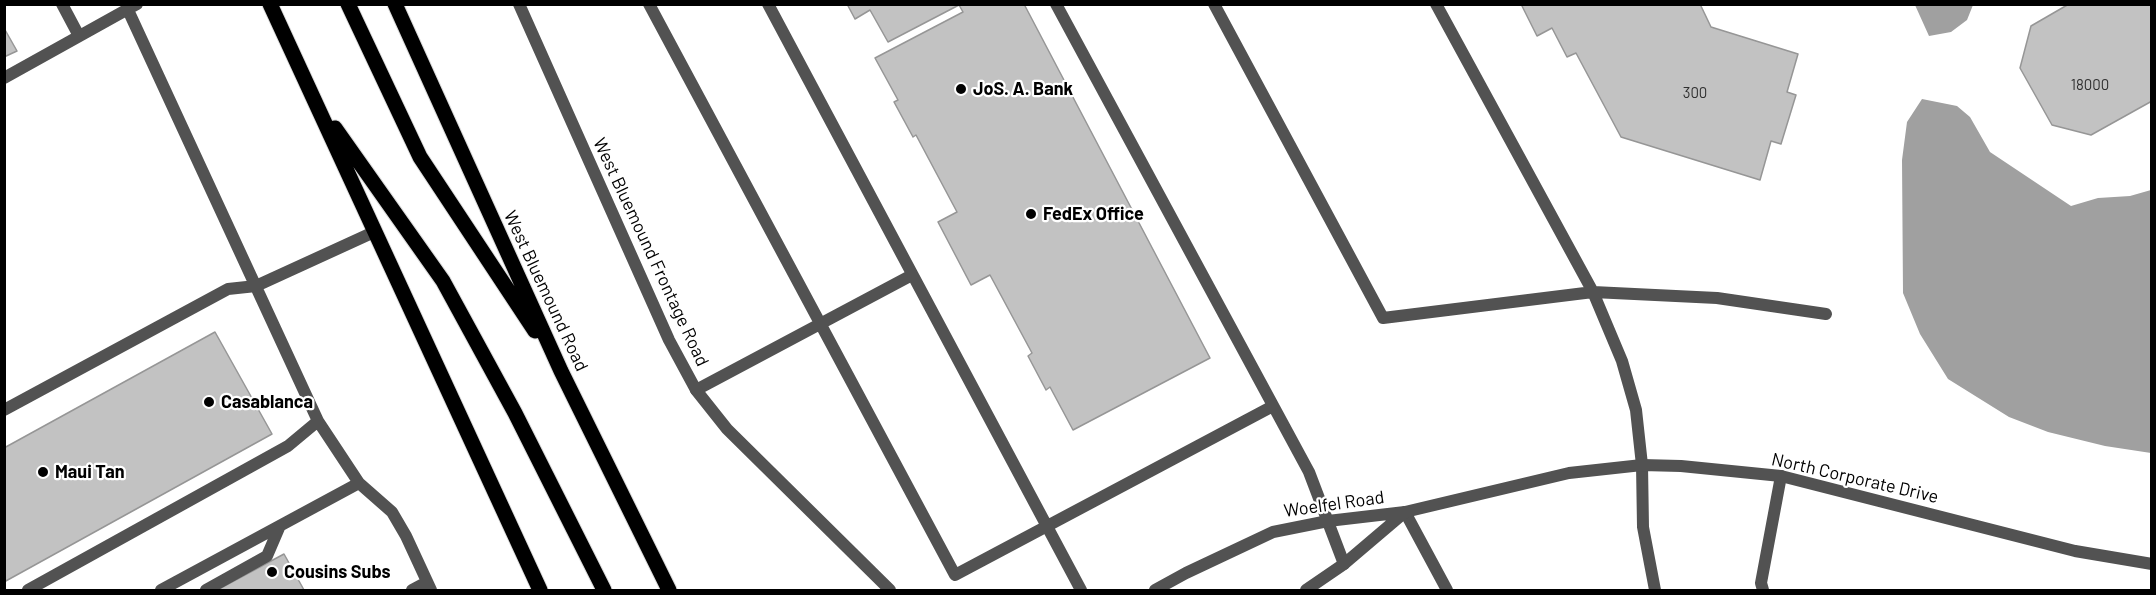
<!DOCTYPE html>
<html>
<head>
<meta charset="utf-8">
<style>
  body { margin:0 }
  #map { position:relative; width:2156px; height:595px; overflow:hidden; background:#fff; font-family:Barlow,sans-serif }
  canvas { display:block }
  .frame { position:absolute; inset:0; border:6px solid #000; pointer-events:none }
</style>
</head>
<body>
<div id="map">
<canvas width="2156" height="595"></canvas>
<div class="frame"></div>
</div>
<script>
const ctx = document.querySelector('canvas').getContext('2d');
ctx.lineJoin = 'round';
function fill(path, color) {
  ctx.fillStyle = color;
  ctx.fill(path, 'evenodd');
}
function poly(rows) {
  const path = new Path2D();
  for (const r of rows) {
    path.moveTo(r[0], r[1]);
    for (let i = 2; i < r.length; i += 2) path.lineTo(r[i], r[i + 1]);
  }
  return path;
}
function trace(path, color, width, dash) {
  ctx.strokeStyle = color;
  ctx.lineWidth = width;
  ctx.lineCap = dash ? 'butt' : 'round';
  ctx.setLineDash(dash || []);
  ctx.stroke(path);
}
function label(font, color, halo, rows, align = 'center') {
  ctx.font = font + ' Barlow,sans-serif';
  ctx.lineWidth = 4.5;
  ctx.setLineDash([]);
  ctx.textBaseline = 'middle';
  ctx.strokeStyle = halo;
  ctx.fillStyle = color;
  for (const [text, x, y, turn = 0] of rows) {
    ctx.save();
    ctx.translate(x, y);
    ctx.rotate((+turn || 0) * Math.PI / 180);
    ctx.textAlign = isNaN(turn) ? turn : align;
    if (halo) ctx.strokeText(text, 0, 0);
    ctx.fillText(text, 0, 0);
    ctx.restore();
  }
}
const water = poly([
  [1915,5,1973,5,1967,20,1951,32,1929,36],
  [1922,99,1957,106,1970,117,1990,152,2071,206,2098,198,2130,196,2151,190,2151,453,2105,446,2048,432,2009,417,1948,379,1920,334,1903,293,1902,160,1907,122]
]);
const building = poly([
  [847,4,1024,4,1210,358,1073,430,1050,387,1046,390,1028,356,1032,353,990,275,971,285,938,222,957,212,916,135,913,137,894,102,898,100,875,58,963,12,959,5,888,42,870,10,855,19,847,4],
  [1521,4,1700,4,1711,27,1798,54,1787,92,1796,95,1781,144,1771,141,1760,180,1621,137,1576,53,1567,57,1552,28,1537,36,1521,4],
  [2069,4,2152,4,2152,101,2091,135,2052,125,2020,68,2031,26,2069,4],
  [4,28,17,51,4,57,4,28],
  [215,332,272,434,4,582,4,448,215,332],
  [284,554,304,590,217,590,284,554]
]);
const service = poly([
  [62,4,79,36],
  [649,4,955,575,1273,406],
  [768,4,1081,590],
  [1056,4,1309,472,1344,564],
  [1214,4,1383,318,1593,292,1717,298,1826,314],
  [1436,4,1593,292,1622,361,1636,410,1642,465,1643,527,1655,590],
  [4,78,137,4],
  [696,390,912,275],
  [4,410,228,289,256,286,374,232],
  [318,421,359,483,392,512,406,536,431,590],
  [1405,512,1447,590],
  [28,590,288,446,318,421,128,10],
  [161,590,359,483],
  [206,590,267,556,279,528],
  [412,590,427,582],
  [1763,590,1761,583,1781,476]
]);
const minor = poly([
  [519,4,669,340,696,390,727,429,890,590],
  [1155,590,1186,573,1273,532,1328,521,1405,512,1569,473,1642,465,1681,466,1781,476,2075,551,2152,564],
  [1306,590,1344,564,1404,513]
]);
const primary = poly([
  [270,4,540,590],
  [348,4,420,157,535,331],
  [395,4,561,371,669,590],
  [335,128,443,281,515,413,604,590]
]);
const markers = [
  [961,89,6,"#000"],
  [1031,214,6,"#000"],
  [209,402,6,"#000"],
  [43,472,6,"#000"],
  [272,572,6,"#000"]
];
const numberNames = [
  ["18000",2090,85],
  ["300",1695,93]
];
const poiNames = [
  ["JoS. A. Bank",973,89],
  ["FedEx Office",1043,214],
  ["Casablanca",221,402],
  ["Maui Tan",55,472],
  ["Cousins Subs",284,572]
];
const streetNames = [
  ["West Bluemound Frontage Road",651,252,65],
  ["West Bluemound Road",546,291,65],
  ["North Corporate Drive",1855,478,13],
  ["Woelfel Road",1334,504,-8]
];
fill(water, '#a0a0a0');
fill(building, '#c2c2c2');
trace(building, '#969696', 1.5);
trace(primary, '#dbdbdb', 17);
trace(service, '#525252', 12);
trace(minor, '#525252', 12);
trace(primary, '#000', 15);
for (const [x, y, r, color] of markers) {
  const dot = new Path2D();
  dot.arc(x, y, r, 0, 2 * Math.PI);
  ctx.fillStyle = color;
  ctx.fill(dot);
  trace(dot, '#fff', 2);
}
label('15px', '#303030', null, numberNames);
label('bold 18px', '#000', '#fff', poiNames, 'left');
label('18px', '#000', '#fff', streetNames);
</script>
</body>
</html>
